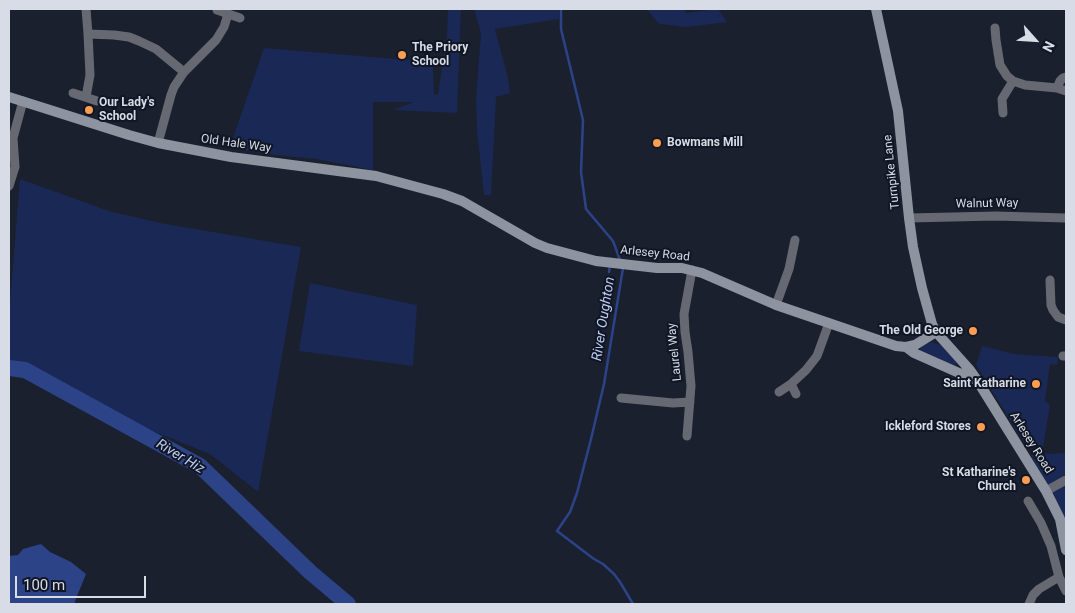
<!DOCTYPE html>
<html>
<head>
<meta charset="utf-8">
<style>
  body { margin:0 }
  #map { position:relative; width:1075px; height:613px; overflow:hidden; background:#1a202e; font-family:Roboto,sans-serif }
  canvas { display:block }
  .frame { position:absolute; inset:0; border:10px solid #d7dce6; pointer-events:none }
  .north { position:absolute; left:1010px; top:15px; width:50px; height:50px; -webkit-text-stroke:4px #111624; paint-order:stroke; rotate:116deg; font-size:14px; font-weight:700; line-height:20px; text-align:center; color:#d7dce6 }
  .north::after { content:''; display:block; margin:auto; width:18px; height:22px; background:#d7dce6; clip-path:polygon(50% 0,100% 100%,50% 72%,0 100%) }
  .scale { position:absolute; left:15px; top:576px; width:131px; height:22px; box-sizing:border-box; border:2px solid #d7dce6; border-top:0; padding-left:6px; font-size:15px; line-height:18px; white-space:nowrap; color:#d7dce6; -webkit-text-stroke:4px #111624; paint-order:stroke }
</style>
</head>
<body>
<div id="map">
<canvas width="1075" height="613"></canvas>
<div class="frame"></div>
<div class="north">N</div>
<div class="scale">100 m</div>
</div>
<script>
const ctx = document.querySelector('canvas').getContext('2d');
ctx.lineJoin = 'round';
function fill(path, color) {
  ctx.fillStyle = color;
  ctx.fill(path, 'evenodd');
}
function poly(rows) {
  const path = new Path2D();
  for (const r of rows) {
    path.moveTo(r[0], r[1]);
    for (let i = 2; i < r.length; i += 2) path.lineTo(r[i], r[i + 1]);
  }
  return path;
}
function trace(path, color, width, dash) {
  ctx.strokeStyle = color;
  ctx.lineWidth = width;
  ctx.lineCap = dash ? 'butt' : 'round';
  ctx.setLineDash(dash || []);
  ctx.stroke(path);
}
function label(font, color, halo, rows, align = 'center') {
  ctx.font = font + ' Roboto,sans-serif';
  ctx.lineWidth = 4;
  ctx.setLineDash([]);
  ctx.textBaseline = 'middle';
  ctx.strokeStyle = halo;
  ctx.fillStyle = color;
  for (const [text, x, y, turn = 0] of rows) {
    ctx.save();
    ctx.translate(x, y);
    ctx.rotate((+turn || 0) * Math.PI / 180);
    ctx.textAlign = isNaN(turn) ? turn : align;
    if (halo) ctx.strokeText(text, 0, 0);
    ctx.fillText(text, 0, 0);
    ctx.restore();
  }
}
const green = poly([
  [448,9,461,9,457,113,393,110,414,102,373,102,373,170,316,159,266,154,230,147,264,48,433,62,434,95,438,94,447,35],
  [475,9,559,9,559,19,495,29,508,78,510,93,496,97,491,195,484,195,477,130,476,97,481,33,475,12],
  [647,9,684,9,686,13,718,9,727,22,687,27,659,24,648,11],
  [20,179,109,211,160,223,301,247,258,492,210,454,9,373,9,315],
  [310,283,417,305,413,366,299,351],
  [931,342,941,345,957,362,956,365,954,366,920,351,920,350,921,347],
  [982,346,1014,354,1058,357,1057,365,1050,364,1045,401,1050,405,1043,448,1024,442,976,365],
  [1066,453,1066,524,1031,455]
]);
const water = poly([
  [41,544,50,552,71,562,86,574,75,601,75,604,9,603,9,556,18,555,23,549]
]);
const stream = poly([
  [561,9,561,29,583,120,581,172,586,209,613,241,620,260],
  [623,268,604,384,591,439,577,493,570,512,557,531,594,559,603,564,614,574,620,582,633,604],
  [609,272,610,265]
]);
const river = poly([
  [9,368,25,370,200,466,310,572,348,604]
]);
const street = poly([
  [86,9,88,34],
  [217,10,240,18],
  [995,28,996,40,1000,65,1007,76,1013,81,1025,85,1057,88,1066,91],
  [184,72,216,40,224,27,228,14],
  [1057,88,1060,81,1063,78,1066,77],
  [73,93,97,101],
  [86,97,90,75,88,34,114,35,129,37,139,41,156,49,184,72,174,87,171,95,158,143],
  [1003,113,1002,99,1013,81],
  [9,186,15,167,13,138,23,101],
  [909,218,996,216,1066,218],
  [1050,280,1051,305,1053,310,1058,317,1066,320],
  [776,305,789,269,795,240],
  [1063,356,1066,356],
  [791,384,806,370,817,356,829,323],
  [779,392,791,384,796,394],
  [621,398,673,403,690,402],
  [687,436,691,386,688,352,685,332,684,314,692,270],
  [1046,491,1066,480],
  [1028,501,1041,523,1051,546,1059,577,1066,591],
  [1029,604,1033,595,1039,589,1059,577]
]);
const secondary = poly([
  [876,9,898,111,909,218,913,247,922,288,932,324,936,332,970,370,977,380,1046,491,1060,519,1066,550],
  [9,97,129,135,158,143,231,157,376,176,443,194,462,201,535,243,547,248,596,261,657,268,682,268,702,273,776,305,896,346,906,347,915,345,936,332],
  [906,347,914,353,959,373,977,380]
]);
const markers = [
  [402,55,5,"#fc9e52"],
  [89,110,5,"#fc9e52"],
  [657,143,5,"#fc9e52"],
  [973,331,5,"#fc9e52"],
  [1036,384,5,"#fc9e52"],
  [981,427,5,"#fc9e52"],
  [1026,480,5,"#fc9e52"]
];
const poiNames = [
  ["The Priory",412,48,"left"],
  ["School",412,62,"left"],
  ["Our Lady's",99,103,"left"],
  ["School",99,117,"left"],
  ["Bowmans Mill",667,143,"left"],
  ["The Old George",963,331],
  ["Saint Katharine",1026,384],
  ["Ickleford Stores",971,427],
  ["St Katharine's",1016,473],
  ["Church",1016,487]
];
const streetNames = [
  ["Old Hale Way",236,144,8],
  ["Turnpike Lane",892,172,-96],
  ["Walnut Way",987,204,-1],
  ["Arlesey Road",655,254,6],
  ["Laurel Way",675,352,-96],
  ["Arlesey Road",1031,443,58]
];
const waterNames = [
  ["River Oughton",604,319,-81],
  ["River Hiz",180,457,31]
];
fill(green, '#192855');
fill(water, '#2c4388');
trace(stream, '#2c4388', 2.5);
trace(river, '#2c4388', 16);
trace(street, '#666971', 9);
trace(secondary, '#8e93a0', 10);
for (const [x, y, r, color] of markers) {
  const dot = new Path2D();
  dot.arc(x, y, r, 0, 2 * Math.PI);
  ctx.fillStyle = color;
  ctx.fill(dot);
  trace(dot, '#111624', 2);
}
label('bold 12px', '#d7dce6', '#111624', poiNames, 'right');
label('12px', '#d7dce6', '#111624', streetNames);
label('italic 14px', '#bdcef6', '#111624', waterNames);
</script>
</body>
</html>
